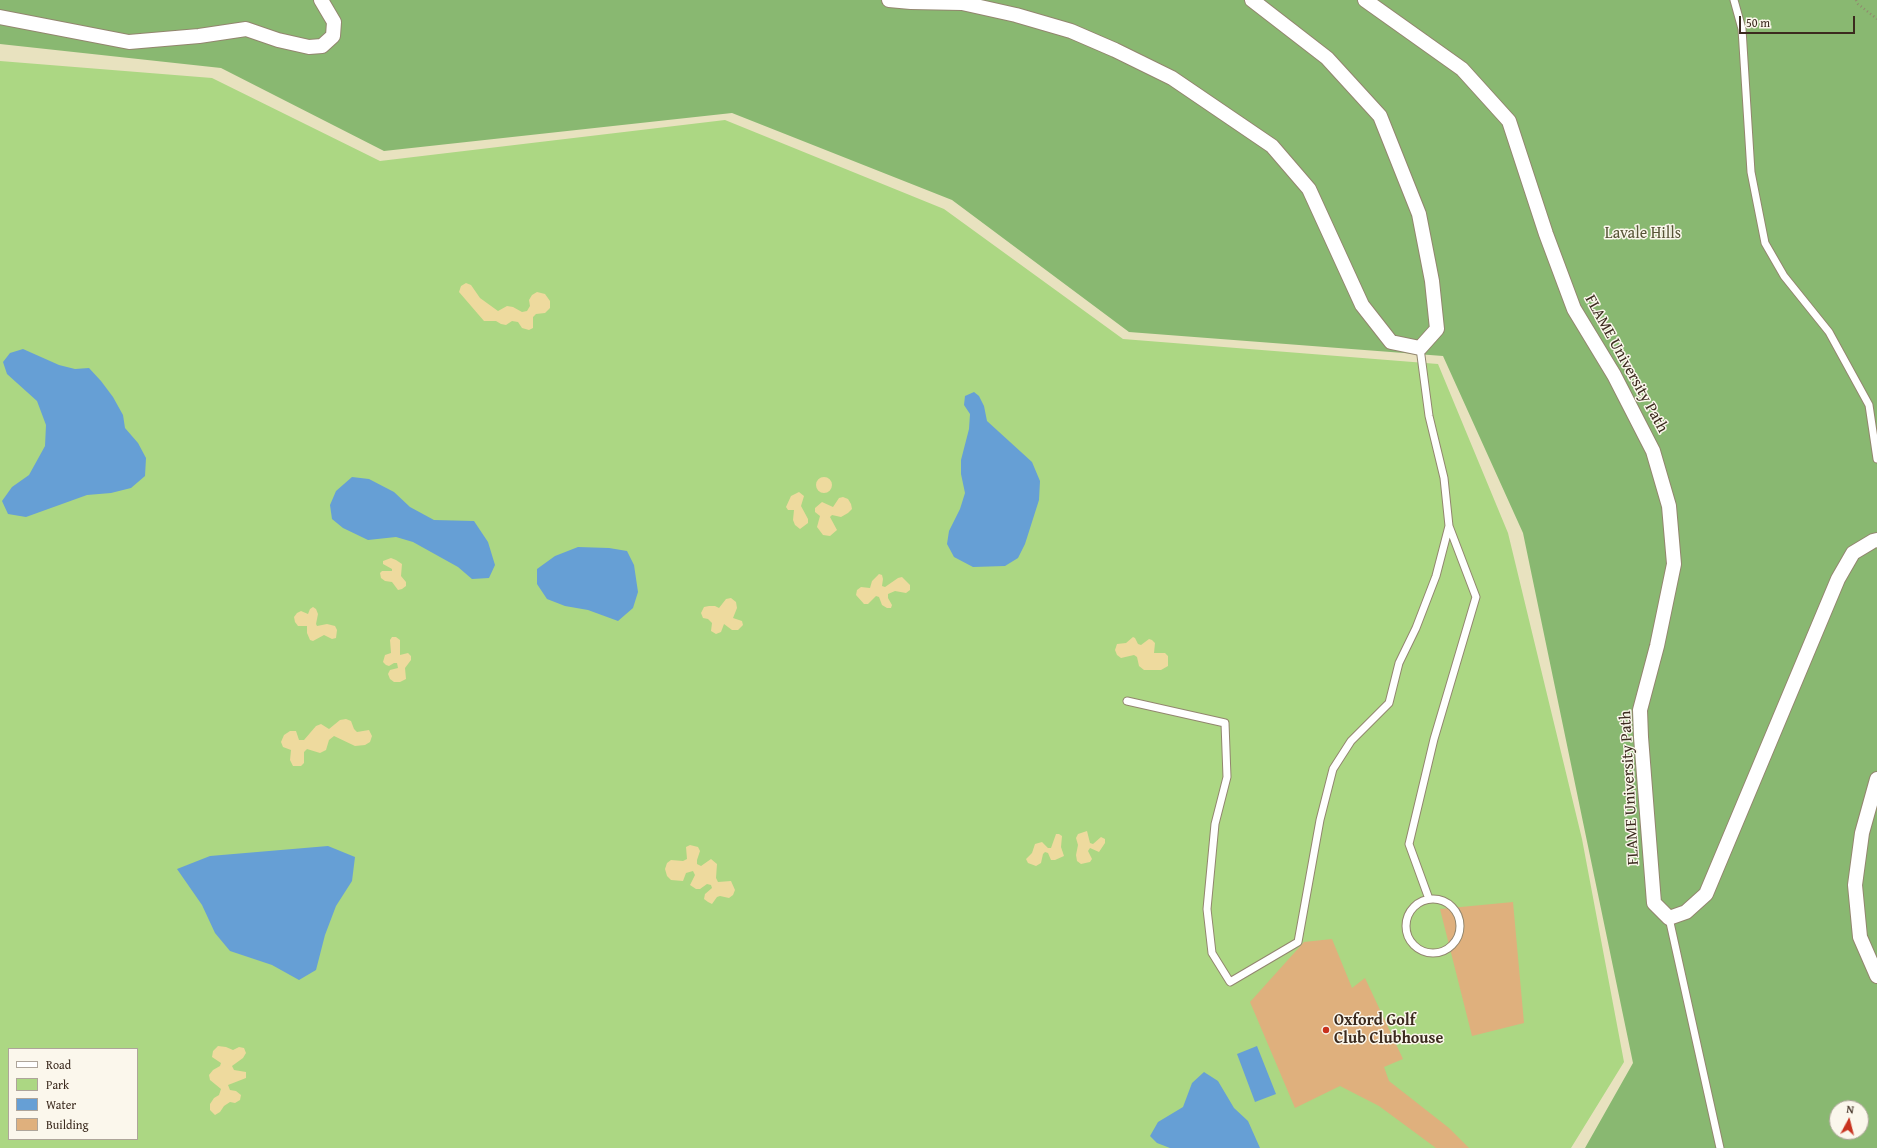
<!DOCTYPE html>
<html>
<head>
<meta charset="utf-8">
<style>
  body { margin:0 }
  #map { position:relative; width:1877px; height:1148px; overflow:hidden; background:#e8e2bf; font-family:"Gentium Book Plus",serif }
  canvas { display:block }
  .legend { position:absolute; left:8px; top:1048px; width:130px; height:92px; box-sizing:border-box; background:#fbf7ec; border:1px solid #aea59a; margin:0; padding:5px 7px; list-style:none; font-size:12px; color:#3b2a1e }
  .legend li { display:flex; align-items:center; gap:8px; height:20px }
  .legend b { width:20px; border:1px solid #aea59a }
  .north { position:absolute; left:1829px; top:1100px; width:40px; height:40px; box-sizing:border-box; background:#fbf7ec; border:1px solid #aea59a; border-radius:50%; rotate:7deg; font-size:11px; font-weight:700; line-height:16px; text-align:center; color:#3b2a1e }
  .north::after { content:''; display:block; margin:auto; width:14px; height:18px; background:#c8321e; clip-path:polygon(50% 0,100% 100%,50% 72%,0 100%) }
  .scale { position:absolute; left:1739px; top:16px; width:116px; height:18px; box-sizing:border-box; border:2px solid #3b2a1e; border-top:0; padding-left:5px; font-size:12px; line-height:14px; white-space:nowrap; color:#3b2a1e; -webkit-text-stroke:3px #fbf7ec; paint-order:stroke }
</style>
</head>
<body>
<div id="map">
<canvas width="1877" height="1148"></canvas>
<ul class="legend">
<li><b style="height:5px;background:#fff"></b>Road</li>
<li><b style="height:11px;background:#acd783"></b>Park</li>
<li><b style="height:11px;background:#669fd5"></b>Water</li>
<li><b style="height:11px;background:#dfb07d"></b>Building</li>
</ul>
<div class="north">N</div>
<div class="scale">50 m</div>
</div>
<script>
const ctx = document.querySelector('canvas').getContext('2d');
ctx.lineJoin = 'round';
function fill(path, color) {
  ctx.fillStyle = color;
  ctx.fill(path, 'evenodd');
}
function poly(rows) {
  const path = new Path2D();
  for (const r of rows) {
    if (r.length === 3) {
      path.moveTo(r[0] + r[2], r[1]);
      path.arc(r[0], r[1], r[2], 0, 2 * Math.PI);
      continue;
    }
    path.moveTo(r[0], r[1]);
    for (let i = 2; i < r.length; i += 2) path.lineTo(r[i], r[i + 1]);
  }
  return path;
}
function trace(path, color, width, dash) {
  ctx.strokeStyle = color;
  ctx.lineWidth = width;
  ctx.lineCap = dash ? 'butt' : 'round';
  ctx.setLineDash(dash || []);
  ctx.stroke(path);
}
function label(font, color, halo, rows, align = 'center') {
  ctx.font = font + ' "Gentium Book Plus",serif';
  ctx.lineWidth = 3;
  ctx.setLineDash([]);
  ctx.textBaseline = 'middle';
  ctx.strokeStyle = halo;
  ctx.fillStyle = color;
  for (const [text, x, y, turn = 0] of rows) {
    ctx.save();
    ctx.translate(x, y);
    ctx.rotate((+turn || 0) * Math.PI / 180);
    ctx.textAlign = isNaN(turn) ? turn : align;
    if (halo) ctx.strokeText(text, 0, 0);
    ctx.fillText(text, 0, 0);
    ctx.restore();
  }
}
const green = poly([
  [0,61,212,78,380,161,725,120,944,209,1123,339,1438,364,1508,533,1582,839,1624,1062,1571,1148,0,1148],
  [9,1049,137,1049,137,1139,9,1139]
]);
const forest = poly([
  [0,0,1877,0,1877,1148,1585,1148,1633,1063,1523,533,1443,356,1129,332,952,200,732,113,384,151,221,68,0,44],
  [1837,1108,1861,1108,1861,1132,1837,1132]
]);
const sand = poly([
  [466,283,471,285,480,298,498,311,507,306,513,307,522,312,527,311,530,306,529,300,532,295,537,292,545,294,550,301,550,308,545,313,536,314,533,317,533,328,529,330,522,328,518,322,512,321,506,325,501,324,496,321,484,321,459,292,461,286],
  [824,485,8],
  [799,492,804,496,801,506,808,519,808,523,800,529,795,525,793,520,794,510,788,510,786,507,791,496],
  [843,497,848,499,851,504,852,509,848,513,841,517,832,515,830,517,837,530,830,536,823,535,817,527,820,516,815,512,815,508,822,502,833,507,839,498],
  [391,558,396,560,402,564,401,576,406,582,406,586,402,589,398,590,392,582,385,581,381,578,380,573,382,571,392,571,392,569,383,564,383,561],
  [879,574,882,575,883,579,882,586,885,587,898,578,902,577,910,585,910,590,906,593,895,591,888,594,888,598,892,605,891,608,887,608,882,605,879,597,876,596,868,604,864,604,856,595,857,590,861,587,870,588,872,581],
  [731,598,736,602,737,608,733,618,742,621,743,625,738,630,732,630,724,624,721,632,716,634,711,631,712,623,708,619,703,618,701,613,704,607,709,606,715,606,719,608,726,599],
  [313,607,316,609,318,614,316,624,317,626,327,624,335,626,337,630,336,638,332,639,324,635,313,641,310,640,307,633,307,626,298,626,295,622,294,617,297,613,301,611,308,614,310,609],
  [392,637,396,637,400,640,400,655,408,653,411,656,411,660,405,668,406,679,400,682,394,682,390,679,388,674,390,670,398,668,397,663,394,663,389,666,386,665,383,662,385,655,391,653,390,640],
  [1133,637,1135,638,1138,644,1141,645,1149,639,1152,640,1155,643,1154,653,1165,653,1168,656,1168,666,1161,670,1144,670,1139,666,1137,657,1134,655,1121,658,1117,655,1115,650,1117,644,1126,643],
  [346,719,351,721,354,729,357,732,369,730,372,736,370,742,365,745,355,746,334,736,329,740,326,750,320,753,307,749,304,752,304,763,301,766,293,766,290,760,291,750,283,747,281,742,284,735,290,731,296,731,299,740,304,740,316,726,321,724,329,729,340,720],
  [1087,831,1090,843,1093,844,1101,837,1105,839,1105,843,1099,852,1090,848,1088,851,1092,859,1090,862,1081,864,1077,861,1076,855,1078,845,1076,838,1078,834],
  [1056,834,1059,834,1062,836,1061,847,1064,856,1055,860,1051,860,1048,853,1045,852,1043,854,1041,863,1036,866,1028,863,1026,859,1032,853,1035,844,1042,842,1048,848,1051,848],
  [690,845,698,847,700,851,697,860,697,864,701,866,711,859,717,864,716,878,718,882,731,881,735,890,733,895,729,898,720,896,717,897,712,904,708,902,704,899,705,894,712,888,711,885,707,884,700,889,696,889,690,885,695,875,693,871,686,873,683,881,671,880,667,876,665,869,667,863,671,860,683,861,687,859,686,847],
  [218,1046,226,1047,233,1050,239,1047,244,1048,246,1053,243,1058,232,1066,234,1070,246,1072,246,1078,228,1085,230,1090,236,1091,241,1095,240,1100,235,1103,230,1102,224,1106,220,1112,215,1115,210,1110,210,1104,214,1098,219,1095,221,1089,210,1080,209,1075,213,1070,220,1066,221,1063,212,1057,213,1051]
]);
const water = poly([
  [23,349,59,365,75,369,89,368,101,381,113,397,123,415,125,428,138,443,146,458,145,476,131,488,111,493,87,495,26,517,8,514,2,501,12,487,29,475,45,446,46,425,37,401,7,374,3,362,10,353],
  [974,392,979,396,984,406,987,421,1032,462,1040,481,1039,500,1025,544,1018,558,1005,566,973,567,954,557,947,544,949,531,960,509,965,493,961,474,961,460,969,429,970,414,964,405,965,396],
  [352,477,369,479,394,492,410,507,434,520,474,521,488,542,495,565,489,578,472,579,458,567,413,542,396,537,368,540,343,528,332,519,330,505,336,491],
  [578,547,609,548,627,551,634,565,638,592,633,608,618,621,588,610,565,606,547,599,537,584,537,569,555,556],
  [328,846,355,857,352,881,336,906,325,935,316,970,299,980,272,965,230,951,215,933,202,905,177,869,210,856],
  [1257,1046,1276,1094,1255,1102,1237,1054],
  [1204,1072,1218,1081,1234,1108,1248,1121,1260,1148,1170,1148,1157,1143,1150,1136,1158,1122,1183,1107,1192,1083]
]);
const building = poly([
  [1513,902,1524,1023,1472,1036,1440,909],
  [1332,939,1352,988,1365,978,1403,1059,1384,1067,1389,1081,1449,1128,1469,1148,1436,1148,1379,1106,1340,1086,1295,1108,1250,1002,1304,942]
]);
const path = poly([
  [1856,0,1858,4,1877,19]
]);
const service = poly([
  [1734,0,1742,29,1751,172,1765,243,1784,276,1829,332,1869,405,1877,459],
  [1127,701,1225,723,1227,777,1215,824,1207,909,1212,953,1230,982,1298,942,1320,820,1333,769,1351,741,1389,703,1399,663,1416,628,1436,576,1449,526,1444,478,1429,416,1420,348],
  [1429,899,1409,844,1434,739,1476,597,1449,526],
  [1433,926,27],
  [1669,918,1720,1148]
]);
const minor = poly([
  [889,0,911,2,962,3,1016,15,1071,31,1115,50,1172,78,1272,146,1309,189,1362,305,1391,342,1420,348,1437,329,1432,281,1419,214,1380,116,1327,58,1252,0],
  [1365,0,1462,69,1509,121,1546,234,1574,309,1614,375,1653,451,1669,506,1674,564,1657,646,1640,710,1641,737,1654,903,1669,918,1686,912,1706,894,1838,579,1853,553,1873,541,1877,540],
  [0,17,129,42,199,36,246,29,278,40,309,47,322,46,333,36,334,22,321,0],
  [1877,779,1862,833,1855,885,1860,937,1877,976]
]);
const markers = [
  [1326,1030,4,"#c8321e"]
];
const parkNames = [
  ["Lavale Hills",1643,234]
];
const streetNames = [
  ["FLAME University Path",1626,364,61],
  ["FLAME University Path",1630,788,-93]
];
const poiNames = [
  ["Oxford Golf",1334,1021],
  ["Club Clubhouse",1334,1039]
];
fill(green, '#acd783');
fill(forest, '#89b871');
fill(sand, '#eeda9e');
fill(water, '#669fd5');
fill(building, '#dfb07d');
trace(service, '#92866e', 9);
trace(minor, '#92866e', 16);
trace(path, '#92866e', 2.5, [1, 3]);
trace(service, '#fff', 7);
trace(minor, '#fff', 14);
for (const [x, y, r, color] of markers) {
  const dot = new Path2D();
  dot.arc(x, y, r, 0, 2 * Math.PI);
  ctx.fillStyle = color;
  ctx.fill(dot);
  trace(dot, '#fbf7ec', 1.5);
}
label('16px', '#575537', '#fbf7ec', parkNames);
label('16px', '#3b2a1e', '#fbf7ec', streetNames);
label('bold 16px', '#3b2a1e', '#fbf7ec', poiNames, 'left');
</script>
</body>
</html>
